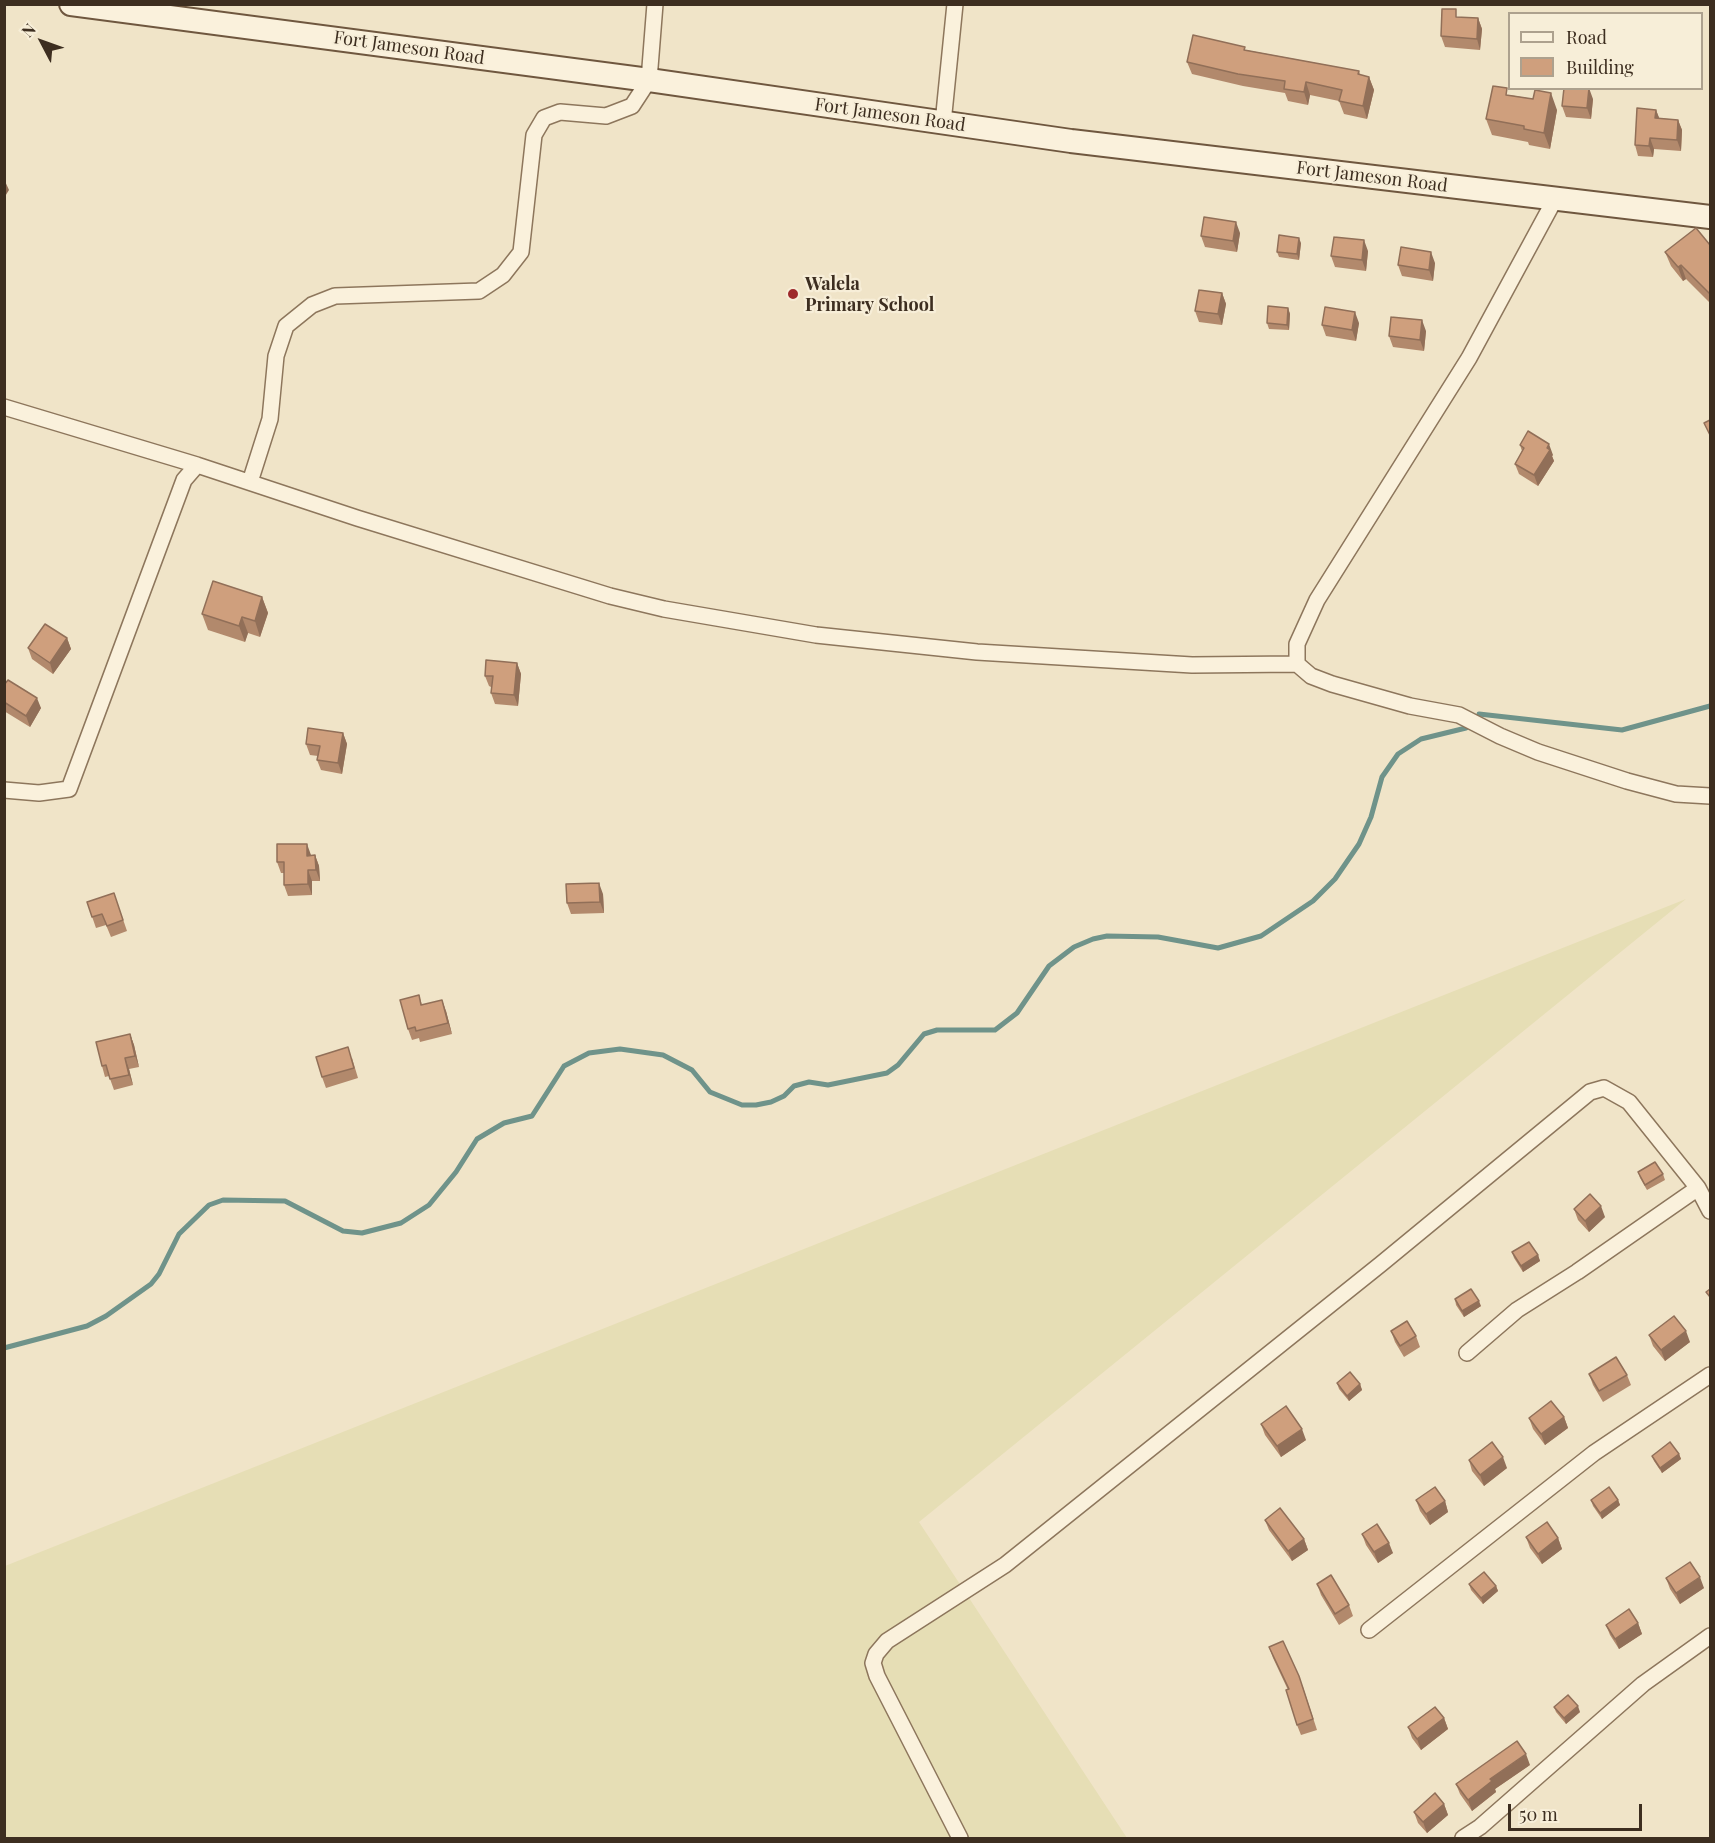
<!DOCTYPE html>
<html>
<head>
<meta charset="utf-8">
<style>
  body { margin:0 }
  #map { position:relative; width:1715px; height:1843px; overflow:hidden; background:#f0e4c8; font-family:"Playfair Display",serif }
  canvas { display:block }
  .frame { position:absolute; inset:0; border:6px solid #3d2e20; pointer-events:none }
  .legend { position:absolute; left:1508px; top:12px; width:195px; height:78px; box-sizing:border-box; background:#f7eed8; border:2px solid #ada18e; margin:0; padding:8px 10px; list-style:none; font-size:18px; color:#3d2e20 }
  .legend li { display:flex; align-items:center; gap:12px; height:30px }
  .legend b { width:30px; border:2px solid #ada18e }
  .north { position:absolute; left:12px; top:12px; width:60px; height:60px; -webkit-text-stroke:4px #f7eed8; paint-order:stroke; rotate:311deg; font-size:16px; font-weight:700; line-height:24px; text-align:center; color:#3d2e20 }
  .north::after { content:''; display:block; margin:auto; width:21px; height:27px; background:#3d2e20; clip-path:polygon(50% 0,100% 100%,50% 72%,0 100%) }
  .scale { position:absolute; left:1508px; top:1804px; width:134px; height:27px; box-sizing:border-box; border:3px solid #3d2e20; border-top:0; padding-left:8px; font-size:18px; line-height:21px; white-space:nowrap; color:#3d2e20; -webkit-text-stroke:4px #f7eed8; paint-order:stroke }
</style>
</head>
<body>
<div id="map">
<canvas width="1715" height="1843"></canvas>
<div class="frame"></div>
<ul class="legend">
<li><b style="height:8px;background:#faf1dc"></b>Road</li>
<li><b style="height:16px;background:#cf9f7d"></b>Building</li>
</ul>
<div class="north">N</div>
<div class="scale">50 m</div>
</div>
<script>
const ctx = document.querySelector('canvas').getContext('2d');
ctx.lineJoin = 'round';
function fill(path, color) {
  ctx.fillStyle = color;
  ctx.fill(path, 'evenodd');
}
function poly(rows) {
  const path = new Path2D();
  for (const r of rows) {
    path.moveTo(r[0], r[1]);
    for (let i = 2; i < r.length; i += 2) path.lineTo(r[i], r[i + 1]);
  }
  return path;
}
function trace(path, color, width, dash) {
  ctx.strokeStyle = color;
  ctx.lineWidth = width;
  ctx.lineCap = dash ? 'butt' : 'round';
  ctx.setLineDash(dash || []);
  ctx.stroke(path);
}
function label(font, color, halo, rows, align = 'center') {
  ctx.font = font + ' "Playfair Display",serif';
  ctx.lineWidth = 4.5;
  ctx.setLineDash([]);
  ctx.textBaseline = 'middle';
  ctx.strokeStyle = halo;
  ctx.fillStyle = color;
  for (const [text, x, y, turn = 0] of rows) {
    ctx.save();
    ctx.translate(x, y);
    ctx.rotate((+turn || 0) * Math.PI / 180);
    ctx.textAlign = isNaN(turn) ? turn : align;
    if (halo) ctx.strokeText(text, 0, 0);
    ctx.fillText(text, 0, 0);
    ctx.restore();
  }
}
const farmland = poly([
  [1686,899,919,1522,1127,1838,5,1838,5,1566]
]);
const stream = poly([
  [1479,714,1622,730,1710,706],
  [4,1348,87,1326,106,1316,151,1284,159,1274,179,1234,209,1205,223,1200,285,1201,343,1231,362,1233,401,1223,429,1205,456,1172,477,1139,504,1123,532,1116,564,1066,589,1053,620,1049,663,1055,692,1070,710,1092,742,1105,756,1105,771,1102,784,1096,794,1086,809,1082,828,1085,887,1073,898,1065,924,1034,937,1030,995,1030,1017,1013,1049,966,1074,947,1093,939,1107,936,1158,937,1218,948,1261,936,1313,901,1335,879,1359,844,1371,817,1382,777,1398,754,1421,739,1466,728]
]);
const street = poly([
  [943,123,955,4],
  [1555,199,1469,358,1317,600,1297,644,1297,664,1311,676,1332,684,1410,706,1459,715,1500,736,1538,752,1627,781,1676,794,1710,796],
  [4,407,197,465,357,518,610,596,664,609,816,635,977,652,1192,665,1297,664],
  [250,482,270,419,276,356,286,326,312,305,335,296,479,291,503,275,521,252,534,135,544,118,560,112,606,116,632,106,649,80,655,4],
  [4,790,39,793,69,789,184,480,197,465],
  [1467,1353,1517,1310,1577,1272,1698,1188,1710,1211],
  [1369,1630,1594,1453,1710,1375],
  [960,1838,877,1676,873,1663,876,1654,887,1641,1005,1565,1381,1264,1590,1092,1604,1088,1629,1102,1698,1188],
  [1463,1838,1480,1827,1643,1684,1710,1636]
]);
const secondary = poly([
  [71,4,649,80,1071,141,1710,217]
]);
const wall = poly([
  [1459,18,1478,18,1482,29,1480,50,1445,47,1441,36],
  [1246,50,1359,71,1360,75,1369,77,1374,90,1367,119,1344,114,1339,101,1310,95,1308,105,1288,101,1285,93,1243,86,1192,74,1187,62],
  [1510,95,1533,99,1557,110,1550,149,1529,145,1528,142,1492,135,1486,119],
  [1593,99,1591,119,1566,117,1562,106],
  [1656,110,1659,118,1678,120,1682,130,1681,151,1654,149,1653,157,1638,156,1635,145],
  [1240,233,1237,252,1205,247,1201,236],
  [1301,243,1299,260,1279,257,1277,252],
  [1710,245,1710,303,1686,279,1683,281,1671,266,1665,252],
  [1368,251,1366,271,1335,267,1331,256],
  [1435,263,1433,281,1402,276,1398,265],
  [1222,293,1226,304,1222,325,1199,322,1195,311],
  [1288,308,1290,314,1289,330,1269,329,1267,323],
  [1359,323,1356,341,1326,336,1322,325],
  [1426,331,1424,351,1393,347,1389,336],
  [1520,445,1553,455,1552,456,1554,461,1538,486,1519,474,1515,464,1522,451],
  [262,597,268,613,260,637,248,633,245,642,208,630,202,614],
  [67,638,71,649,53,674,32,659,28,648],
  [517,663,521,674,518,706,495,704,491,693,491,687,489,686,485,676],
  [4,685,41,708,30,727,4,711],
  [343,733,347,744,342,774,321,770,317,760,318,756,310,755,306,744],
  [311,855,315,855,319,866,320,881,312,881,312,895,288,896,284,885,284,873,281,873,277,862],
  [114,893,127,931,111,937,106,925,96,928,87,902],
  [603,894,604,913,571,914,567,903],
  [419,995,422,1005,446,1011,452,1034,420,1042,419,1038,412,1040,408,1029],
  [130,1034,134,1045,139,1067,129,1069,133,1085,114,1090,109,1076,105,1077,102,1066],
  [352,1058,358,1078,326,1088,322,1077],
  [1638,1172,1663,1174,1665,1180,1647,1190,1640,1178],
  [1574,1209,1605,1217,1589,1232,1578,1220],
  [1512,1252,1538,1255,1540,1261,1523,1272,1514,1258],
  [1455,1299,1481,1306,1464,1317,1456,1305],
  [1391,1331,1416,1336,1420,1347,1404,1357,1395,1342],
  [1649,1335,1690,1342,1665,1361,1653,1346],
  [1589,1374,1627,1375,1631,1385,1603,1402,1593,1385],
  [1337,1383,1360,1384,1362,1390,1349,1401,1339,1389],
  [1564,1417,1568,1428,1545,1445,1533,1429,1529,1418],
  [1261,1424,1306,1440,1281,1457,1265,1435],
  [1679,1454,1681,1459,1662,1473,1654,1461,1652,1456],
  [1469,1460,1507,1468,1484,1486,1472,1471],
  [1416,1500,1445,1501,1448,1512,1430,1525,1420,1511],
  [1591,1500,1618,1500,1620,1505,1602,1519,1593,1506],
  [1265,1520,1304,1539,1308,1550,1292,1561,1269,1530],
  [1362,1534,1393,1553,1378,1563,1366,1545],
  [1526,1537,1558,1538,1562,1549,1542,1564,1530,1548],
  [1666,1578,1704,1588,1680,1604,1670,1589],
  [1317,1584,1349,1605,1353,1616,1339,1625,1321,1595],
  [1469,1584,1496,1586,1498,1591,1483,1604,1471,1590],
  [1638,1623,1642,1634,1619,1649,1610,1635,1606,1625],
  [1269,1647,1303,1687,1317,1730,1301,1735,1297,1725,1288,1690,1273,1658],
  [1554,1707,1580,1712,1566,1724,1556,1712],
  [1444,1718,1448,1729,1421,1750,1412,1738,1408,1727],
  [1530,1765,1495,1789,1496,1792,1472,1811,1460,1794,1456,1784],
  [1444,1804,1448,1815,1427,1833,1418,1823,1414,1812]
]);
const shadedWall = poly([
  [1478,18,1482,29,1480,50,1477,39],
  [1369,77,1374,90,1367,119,1363,106],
  [1306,82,1310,95,1308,105,1304,92],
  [1589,88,1593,99,1591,119,1587,108],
  [1551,93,1557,110,1550,149,1544,133],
  [1656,110,1660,120,1655,118],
  [1678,120,1682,130,1681,151,1677,140],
  [1650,138,1654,149,1653,157,1649,146],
  [4,179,9,190,4,198],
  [1236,222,1240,233,1237,252,1233,241],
  [1299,238,1301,243,1299,260,1297,254],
  [1364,240,1368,251,1366,271,1362,260],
  [1431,252,1435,263,1433,281,1429,270],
  [1681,265,1686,279,1683,281,1678,267],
  [1222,293,1226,304,1222,325,1218,314],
  [1288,308,1290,314,1289,330,1287,325],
  [1355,312,1359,323,1356,341,1352,330],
  [1422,320,1426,331,1424,351,1420,340],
  [1549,444,1553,455,1552,456,1554,461,1538,486,1534,475],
  [262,597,268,613,260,637,255,621],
  [242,617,248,633,245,642,239,626],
  [67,638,71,649,53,674,50,663],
  [517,663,521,674,518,706,514,695],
  [37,698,41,708,30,727,26,716],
  [343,733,347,744,342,774,338,763],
  [307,844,311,855,311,866,307,856],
  [315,855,319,866,320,881,316,870],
  [308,870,312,881,312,895,308,884],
  [599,883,603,894,604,913,600,902],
  [442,1000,446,1011,452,1034,448,1023],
  [130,1034,134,1045,139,1067,135,1056],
  [125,1058,129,1069,133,1085,129,1075],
  [1601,1206,1605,1217,1589,1232,1585,1221],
  [1538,1255,1540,1261,1523,1272,1521,1266],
  [1479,1301,1481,1306,1464,1317,1462,1311],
  [1686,1331,1690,1342,1665,1361,1661,1350],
  [1360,1384,1362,1390,1349,1401,1347,1396],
  [1564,1417,1568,1428,1545,1445,1541,1434],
  [1302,1429,1306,1440,1281,1457,1277,1446],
  [1679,1454,1681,1459,1662,1473,1660,1468],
  [1503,1457,1507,1468,1484,1486,1480,1475],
  [1618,1500,1620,1505,1602,1519,1600,1513],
  [1445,1501,1448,1512,1430,1525,1426,1514],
  [1558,1538,1562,1549,1542,1564,1538,1554],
  [1304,1539,1308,1550,1292,1561,1288,1551],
  [1389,1543,1393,1553,1378,1563,1374,1552],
  [1700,1577,1704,1588,1680,1604,1676,1593],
  [1496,1586,1498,1591,1483,1604,1481,1598],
  [1638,1623,1642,1634,1619,1649,1615,1639],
  [1578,1706,1580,1712,1566,1724,1564,1718],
  [1444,1718,1448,1729,1421,1750,1417,1739],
  [1526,1754,1530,1765,1495,1789,1496,1792,1472,1811,1468,1800,1490,1779],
  [1444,1804,1448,1815,1427,1833,1423,1822]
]);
const building = poly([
  [1442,9,1456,9,1456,17,1478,18,1477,39,1441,36,1442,9],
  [1193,35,1245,47,1244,50,1359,71,1358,74,1369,77,1363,106,1339,101,1342,90,1306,82,1304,92,1284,89,1285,81,1238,74,1187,62,1193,35],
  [1493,86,1507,88,1506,95,1533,99,1535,90,1551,93,1544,133,1524,129,1524,126,1486,119,1493,86],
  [1564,88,1589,88,1587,108,1562,106,1564,88],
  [1637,108,1656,110,1655,118,1678,120,1677,140,1650,138,1649,146,1635,145,1637,108],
  [1204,217,1236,222,1233,241,1201,236,1204,217],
  [1696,228,1710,245,1710,294,1681,265,1678,267,1665,252,1696,228],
  [1279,235,1299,238,1297,254,1277,252,1279,235],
  [1334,237,1364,240,1362,260,1331,256,1334,237],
  [1401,247,1431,252,1429,270,1398,265,1401,247],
  [1199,290,1222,293,1218,314,1195,311,1199,290],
  [1268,306,1288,308,1287,325,1267,323,1268,306],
  [1325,307,1355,312,1352,330,1322,325,1325,307],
  [1391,317,1422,320,1420,340,1389,336,1391,317],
  [1710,420,1710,435,1704,423,1710,420],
  [1528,431,1549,444,1547,448,1550,450,1534,475,1515,464,1524,448,1520,445,1528,431],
  [213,581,262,597,255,621,242,617,239,626,202,614,213,581],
  [45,624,67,638,50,663,28,648,45,624],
  [486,660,517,663,514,695,491,693,493,676,485,676,486,660],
  [8,680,37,698,26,716,4,702,4,685,8,680],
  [308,728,343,733,338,763,317,760,320,746,306,744,308,728],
  [277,844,307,844,307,856,315,855,316,870,308,870,308,884,284,885,284,862,277,862,277,844],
  [599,883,600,902,567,903,566,884,599,883],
  [114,893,123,920,107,926,102,914,92,917,87,902,114,893],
  [419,995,421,1005,442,1000,448,1023,416,1031,415,1027,408,1029,400,1000,419,995],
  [130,1034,135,1056,125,1058,129,1075,110,1079,106,1065,102,1066,96,1042,130,1034],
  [348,1047,354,1068,322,1077,316,1057,348,1047],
  [1655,1162,1663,1174,1645,1185,1638,1172,1655,1162],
  [1590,1194,1601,1206,1585,1221,1574,1209,1590,1194],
  [1529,1242,1538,1255,1521,1266,1512,1252,1529,1242],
  [1471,1289,1479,1301,1462,1311,1455,1299,1471,1289],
  [1710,1289,1710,1297,1706,1292,1710,1289],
  [1674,1316,1686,1331,1661,1350,1649,1335,1674,1316],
  [1407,1321,1416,1336,1400,1346,1391,1331,1407,1321],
  [1616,1357,1627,1375,1599,1391,1589,1374,1616,1357],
  [1350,1372,1360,1384,1347,1396,1337,1383,1350,1372],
  [1551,1401,1564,1417,1541,1434,1529,1418,1551,1401],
  [1286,1406,1302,1429,1277,1446,1261,1424,1286,1406],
  [1492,1442,1503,1457,1480,1475,1469,1460,1492,1442],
  [1670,1442,1679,1454,1660,1468,1652,1456,1670,1442],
  [1435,1487,1445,1501,1426,1514,1416,1500,1435,1487],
  [1609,1487,1618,1500,1600,1513,1591,1500,1609,1487],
  [1280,1508,1304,1539,1288,1551,1265,1520,1280,1508],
  [1547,1522,1558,1538,1538,1554,1526,1537,1547,1522],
  [1377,1524,1389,1543,1374,1552,1362,1534,1377,1524],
  [1690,1562,1700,1577,1676,1593,1666,1578,1690,1562],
  [1484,1572,1496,1586,1481,1598,1469,1584,1484,1572],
  [1331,1575,1349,1605,1335,1614,1317,1584,1331,1575],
  [1629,1609,1638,1623,1615,1639,1606,1625,1629,1609],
  [1283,1641,1299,1676,1313,1719,1297,1725,1286,1690,1289,1689,1269,1647,1283,1641],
  [1568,1695,1578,1706,1564,1718,1554,1707,1568,1695],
  [1435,1707,1444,1718,1417,1739,1408,1727,1435,1707],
  [1517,1741,1526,1754,1490,1779,1492,1781,1468,1800,1456,1784,1517,1741],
  [1435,1793,1444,1804,1423,1822,1414,1812,1435,1793]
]);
const markers = [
  [793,294,6,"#9e2a2b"]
];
const streetNames = [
  ["Fort Jameson Road",409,48,8],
  ["Fort Jameson Road",890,115,8],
  ["Fort Jameson Road",1372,177,7]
];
const poiNames = [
  ["Walela",805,284],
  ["Primary School",805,305]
];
fill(farmland, '#e6deb5');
trace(stream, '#6f938a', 5);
trace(street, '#8d765c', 18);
trace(secondary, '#6f573f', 26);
trace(street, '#faf1dc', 15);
trace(secondary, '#faf1dc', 22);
fill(wall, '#b2896c');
fill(shadedWall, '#916f58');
fill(building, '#cf9f7d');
trace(building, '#916f58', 1.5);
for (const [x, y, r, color] of markers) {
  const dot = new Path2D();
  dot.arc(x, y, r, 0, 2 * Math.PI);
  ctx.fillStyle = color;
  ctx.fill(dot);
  trace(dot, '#f7eed8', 2);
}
label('18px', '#3d2e20', '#f7eed8', streetNames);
label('bold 18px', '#3d2e20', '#f7eed8', poiNames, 'left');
</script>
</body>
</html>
